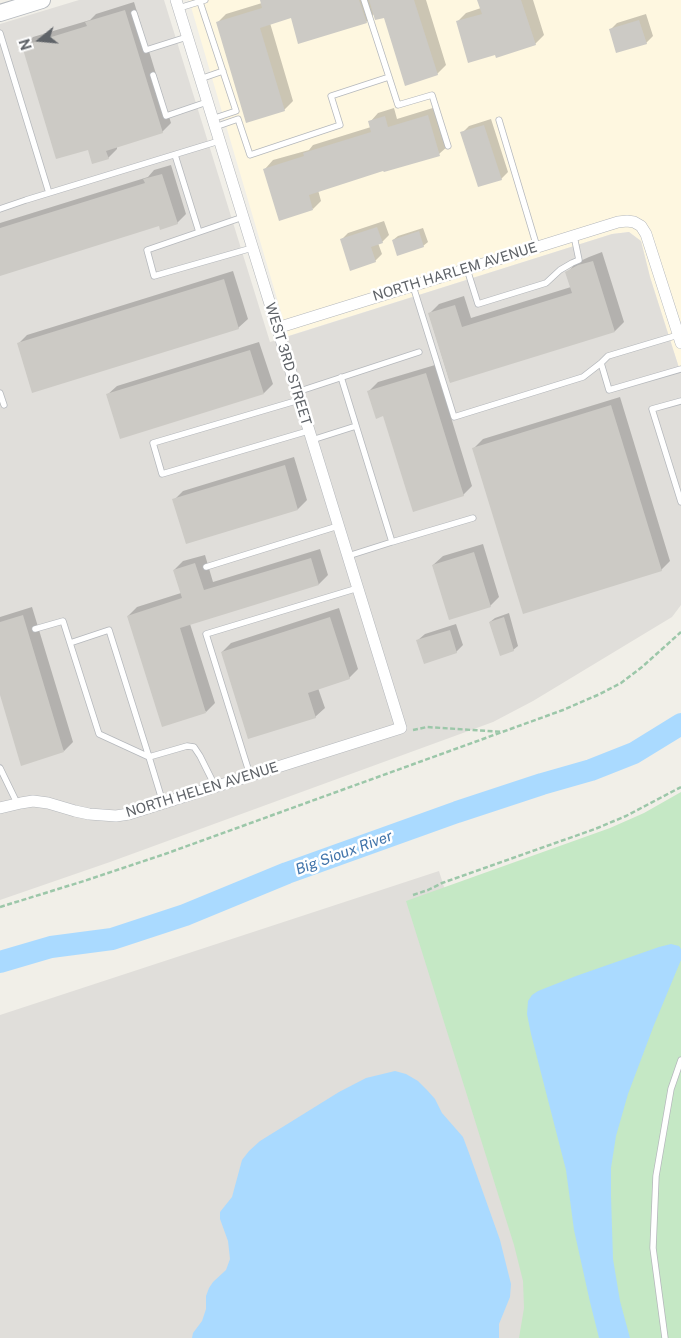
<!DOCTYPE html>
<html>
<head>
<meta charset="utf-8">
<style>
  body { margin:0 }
  #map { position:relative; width:681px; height:1338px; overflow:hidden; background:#f1efe8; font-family:"Public Sans",sans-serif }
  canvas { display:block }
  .north { position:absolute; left:15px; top:15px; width:50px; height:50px; -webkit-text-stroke:4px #fff; paint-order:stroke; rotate:253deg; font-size:14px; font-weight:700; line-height:20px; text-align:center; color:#5f6368 }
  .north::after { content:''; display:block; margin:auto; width:18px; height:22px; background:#5f6368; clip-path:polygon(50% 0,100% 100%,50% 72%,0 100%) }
</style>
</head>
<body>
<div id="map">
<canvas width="681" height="1338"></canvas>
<div class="north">N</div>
</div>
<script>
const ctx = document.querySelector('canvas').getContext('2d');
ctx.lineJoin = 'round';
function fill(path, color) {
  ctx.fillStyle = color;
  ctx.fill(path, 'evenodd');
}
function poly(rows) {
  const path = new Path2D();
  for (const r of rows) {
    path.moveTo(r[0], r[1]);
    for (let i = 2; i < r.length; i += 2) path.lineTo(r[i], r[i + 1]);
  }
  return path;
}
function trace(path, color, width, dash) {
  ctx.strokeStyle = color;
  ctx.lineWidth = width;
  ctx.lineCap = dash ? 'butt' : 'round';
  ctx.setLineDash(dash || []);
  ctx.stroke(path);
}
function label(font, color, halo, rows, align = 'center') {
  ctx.font = font + ' "Public Sans",sans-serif';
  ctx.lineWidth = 5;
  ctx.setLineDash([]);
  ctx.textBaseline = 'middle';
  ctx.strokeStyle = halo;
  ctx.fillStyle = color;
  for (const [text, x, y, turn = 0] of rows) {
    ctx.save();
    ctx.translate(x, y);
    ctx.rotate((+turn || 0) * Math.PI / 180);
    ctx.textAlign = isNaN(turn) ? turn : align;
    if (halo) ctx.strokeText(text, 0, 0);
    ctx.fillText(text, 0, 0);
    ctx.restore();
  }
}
const commercial = poly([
  [189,0,681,0,681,374,650,277,641,241,629,232,612,234,288,336]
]);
const industrial = poly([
  [79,0,164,0,270,342,612,234,629,232,641,241,650,277,681,374,681,605,672,617,533,701,493,722,110,862,0,900,0,24],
  [439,871,584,1338,0,1338,0,1015]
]);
const green = poly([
  [681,792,681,1338,519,1338,524,1308,523,1281,514,1245,406,901,610,828,644,813]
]);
const water = poly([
  [671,944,679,946,681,949,681,960,654,1025,628,1094,616,1136,611,1168,611,1196,613,1259,620,1301,630,1338,599,1338,590,1302,574,1230,566,1170,531,1034,527,1014,528,1001,532,995,538,991,576,976,659,947],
  [395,1071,406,1074,418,1081,427,1090,435,1099,442,1113,463,1137,469,1153,500,1240,511,1284,510,1297,499,1324,499,1338,192,1338,193,1333,202,1321,206,1309,206,1296,209,1288,213,1282,226,1270,230,1259,228,1241,220,1219,220,1212,232,1197,242,1160,249,1151,260,1141,339,1092,366,1078]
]);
const shadow = poly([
  [261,0,426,0,446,65,437,74,385,16,375,13,366,22,292,17,270,23,293,101,284,110,217,23,226,14,262,3],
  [479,0,533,0,544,35,535,44,457,22,466,13,481,8],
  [134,2,171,123,162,132,117,146,117,149,108,158,89,149,24,46,33,37,90,20,96,14],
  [646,14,653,36,646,43,610,30,617,23],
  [436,107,448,146,439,154,384,170,318,190,321,201,313,209,265,169,273,160,309,150,313,145,371,127,370,122,378,113,394,108,397,119],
  [491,119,508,172,501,179,462,133,469,126],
  [171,165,186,214,177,223,160,224,0,274,0,223,148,177,154,170],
  [384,221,389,235,382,242,378,243,382,254,375,261,341,240,348,233],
  [423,228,428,242,423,246,393,240,398,236],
  [602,252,624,322,615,331,450,382,429,314,439,304,464,296,471,318,571,287,567,273,576,263,589,257],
  [233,271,248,319,238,328,18,344,27,335],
  [259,342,273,384,264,393,107,395,117,386],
  [435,365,472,486,463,495,384,415,369,391,378,382],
  [620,397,670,561,661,570,474,448,483,439],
  [294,457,307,500,298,509,174,500,183,491],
  [483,544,499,597,490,606,433,565,443,556],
  [320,549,328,575,319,584,190,624,215,703,206,712,128,616,137,607,181,593,174,570,183,561,205,555,213,582],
  [32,607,73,742,64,751,0,693,0,617],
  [339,608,358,669,349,678,318,688,325,708,315,717,222,652,231,643],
  [509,613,518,646,513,650,490,622,495,618],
  [456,624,463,645,456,652,418,640,425,634]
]);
const river = poly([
  [0,962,51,947,112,939,185,915,287,873,457,812,542,784,591,770,634,753,681,724]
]);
const building = poly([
  [260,0,359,0,367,23,298,44,291,18,260,28,285,111,246,123,216,22,262,8],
  [369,0,414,0,438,75,405,86,384,18,375,20],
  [477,0,521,0,536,45,496,58,495,55,468,63,456,21,482,14],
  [125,10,163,133,106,151,109,159,92,164,88,150,56,159,22,46,87,26,85,22],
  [639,20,647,44,616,53,609,29],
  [428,115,440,156,384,172,383,171,309,195,313,210,279,221,263,169,304,156,303,153,371,132,368,121,385,116,388,127],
  [484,125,502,180,478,187,460,132],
  [162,174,178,224,160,230,159,226,0,276,0,228,145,183,143,179],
  [377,227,383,243,371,247,376,262,350,271,340,239],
  [419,231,424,247,397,256,392,240],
  [593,261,615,332,450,383,428,313,455,305,462,327,572,293,565,272,578,265],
  [224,279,239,329,32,393,17,343],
  [250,350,264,394,120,439,106,394],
  [426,373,464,496,413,512,383,416,376,419,367,391],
  [611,405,662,571,523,614,472,448],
  [285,465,298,510,186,544,172,499],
  [474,552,491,607,449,620,432,565],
  [311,558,319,585,180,628,206,713,162,727,127,616,182,598,173,570,195,563,204,590],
  [23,615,64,752,21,766,0,695,0,622],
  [330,617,350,679,308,693,316,718,248,739,221,652],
  [504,617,514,651,500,656,489,622],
  [450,630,457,653,424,664,416,640]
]);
const path = poly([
  [413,730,427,727,502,732],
  [413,895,428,890,442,883,595,829,626,816,681,787],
  [0,907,84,881,165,854,563,710,600,694,621,683,642,667,681,632]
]);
const lane = poly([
  [200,2,236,111,212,119],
  [179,8,205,0],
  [134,13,146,50,187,37],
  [0,33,49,193],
  [153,75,166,116,207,102],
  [389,77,398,105,432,95,448,146],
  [200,79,223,71],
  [499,120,537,247],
  [215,127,238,119,250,155,340,125,331,96,389,77,364,0],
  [175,155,199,232],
  [0,209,26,200,219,141],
  [243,217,147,250,154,276,252,248],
  [467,269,478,304,546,283,560,270,572,263,579,260,574,236],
  [413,286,454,417,583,377,601,363,608,356,678,335],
  [601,363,609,390,681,369],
  [341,377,392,542,348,556],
  [297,392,419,352],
  [0,393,4,405],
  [299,400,153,443,162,474,308,431],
  [681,401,652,409,681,502],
  [312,440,356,426],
  [392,542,473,518],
  [206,567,338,526],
  [35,629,63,621,70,643],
  [109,630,149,757,99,734,70,643,109,630],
  [0,768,17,803],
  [250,775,206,634,358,588],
  [163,803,149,757,187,746,194,747,200,756,215,786],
  [665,1338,653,1248,656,1176,671,1089,681,1060]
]);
const street = poly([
  [277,328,618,222,627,221,634,222,641,226,646,234,681,343],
  [0,808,21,803,33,801,48,803,75,811,89,814,116,816,129,814,401,728,176,0]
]);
const secondary = poly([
  [0,13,42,0]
]);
const streetNames = [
  ["NORTH HARLEM AVENUE",455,272,-17],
  ["WEST 3RD STREET",288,364,73],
  ["NORTH HELEN AVENUE",202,790,-17]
];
const waterNames = [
  ["Big Sioux River",344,853,-20]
];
fill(commercial, '#fef7e0');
fill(industrial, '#e0deda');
fill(green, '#c5e8c5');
fill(water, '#aadaff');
fill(shadow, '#0003');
trace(river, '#aadaff', 22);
fill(building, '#cccac5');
trace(lane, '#b5b8bc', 7);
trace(street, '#b5b8bc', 12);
trace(secondary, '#b6babf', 18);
trace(path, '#9cc7a9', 2.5, [5, 2.5]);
trace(lane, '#fff', 5.5);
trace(street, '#fff', 11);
trace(secondary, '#fff', 16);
label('14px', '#5f6368', '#fff', streetNames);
label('italic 15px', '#4174aa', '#fff', waterNames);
</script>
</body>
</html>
